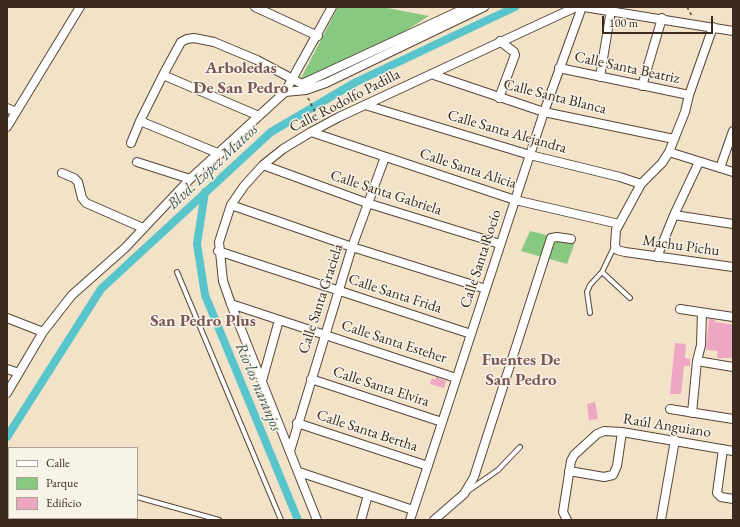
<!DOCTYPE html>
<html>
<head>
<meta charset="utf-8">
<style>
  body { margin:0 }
  #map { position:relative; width:740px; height:527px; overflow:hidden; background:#f2e2c7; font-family:"EB Garamond",serif }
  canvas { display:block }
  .frame { position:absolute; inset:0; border:8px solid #3b2a1e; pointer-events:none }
  .legend { position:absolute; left:8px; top:447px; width:130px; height:72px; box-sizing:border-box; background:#f7f3e8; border:1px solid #aca397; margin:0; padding:5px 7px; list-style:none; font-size:12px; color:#3b2a1e }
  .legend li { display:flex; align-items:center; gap:8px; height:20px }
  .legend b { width:20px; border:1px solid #aca397 }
  .scale { position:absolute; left:602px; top:16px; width:111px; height:18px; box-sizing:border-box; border:2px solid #3b2a1e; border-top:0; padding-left:5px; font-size:12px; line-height:14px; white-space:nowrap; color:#3b2a1e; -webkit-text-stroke:3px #f7f3e8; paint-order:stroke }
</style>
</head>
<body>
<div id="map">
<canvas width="740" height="527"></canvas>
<div class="frame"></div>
<ul class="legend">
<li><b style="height:5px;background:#fff"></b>Calle</li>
<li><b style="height:11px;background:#87c981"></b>Parque</li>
<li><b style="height:11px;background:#eea7c2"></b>Edificio</li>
</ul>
<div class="scale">100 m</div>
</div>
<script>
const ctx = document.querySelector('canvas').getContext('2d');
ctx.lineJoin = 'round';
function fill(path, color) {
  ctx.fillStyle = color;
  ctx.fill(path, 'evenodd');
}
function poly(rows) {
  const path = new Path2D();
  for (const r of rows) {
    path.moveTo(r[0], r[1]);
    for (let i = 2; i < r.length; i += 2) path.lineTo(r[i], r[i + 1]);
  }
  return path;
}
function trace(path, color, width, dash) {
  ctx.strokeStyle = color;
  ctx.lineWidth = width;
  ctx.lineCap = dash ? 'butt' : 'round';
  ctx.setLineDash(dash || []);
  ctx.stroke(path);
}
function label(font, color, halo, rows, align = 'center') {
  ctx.font = font + ' "EB Garamond",serif';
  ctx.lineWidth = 3;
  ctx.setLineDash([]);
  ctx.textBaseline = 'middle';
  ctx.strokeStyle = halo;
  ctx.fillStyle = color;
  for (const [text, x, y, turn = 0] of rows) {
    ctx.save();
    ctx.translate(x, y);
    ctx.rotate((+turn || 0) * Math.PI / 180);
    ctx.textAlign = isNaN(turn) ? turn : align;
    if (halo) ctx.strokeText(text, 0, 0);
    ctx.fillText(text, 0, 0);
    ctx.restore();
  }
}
const green = poly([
  [338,7,382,7,429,16,371,52,299,82],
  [530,231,575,242,567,264,521,251]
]);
const canal = poly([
  [205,192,197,244,205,295,298,520],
  [7,437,101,289,271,132,356,82,515,7]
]);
const building = poly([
  [709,319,715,320,715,322,733,325,733,358,717,358,718,351,706,350],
  [675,343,686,344,685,358,690,359,690,366,684,366,681,394,670,394],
  [436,377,446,381,444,388,430,384,432,378,435,380],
  [595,402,598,419,589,420,587,404]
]);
const path = poly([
  [687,7,692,16],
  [308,98,319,120]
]);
const service = poly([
  [615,245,602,272,630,298],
  [177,272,281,520],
  [590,313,587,292,590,285,602,272],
  [468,491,498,470,520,447],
  [137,497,219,520],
  [85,520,85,518]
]);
const minor = poly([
  [255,7,318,36],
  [584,7,733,31],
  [713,27,689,95,685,112,669,152,662,163,641,184,616,230,615,245,617,250,625,252,733,267],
  [559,68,689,95],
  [431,74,544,112,674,139],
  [163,75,259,116],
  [600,77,611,10],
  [642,86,662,18],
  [285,92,306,90,326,83,484,7],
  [499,98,515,55,514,52,500,41],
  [365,105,530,155,620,177,641,184],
  [7,108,16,112],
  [140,121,220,154],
  [7,127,80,7],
  [311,132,515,200,619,224],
  [131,143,140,121,163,75,181,42,187,39,194,38,214,42,257,60,302,84,468,7],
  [669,152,733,172],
  [137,162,190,179],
  [263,165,367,203,500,244],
  [720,168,733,131],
  [62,173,74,178,78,182,82,198,86,203,143,228],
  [231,205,352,247,486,289],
  [674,215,733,224],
  [218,251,471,334],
  [657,257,674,215,699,162],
  [231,304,456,378],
  [680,309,733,317],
  [7,318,43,332],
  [697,361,733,367],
  [7,369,19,373],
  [311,379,442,422],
  [262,381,279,320],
  [7,393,43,332,72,295,125,248,190,179,285,92,332,7],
  [670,409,733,419],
  [692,413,697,361,701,345,702,313],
  [297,423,428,466],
  [723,449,717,493,721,497,733,499],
  [290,451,352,247,385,157],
  [569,471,604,477,613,475,617,466,622,432],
  [299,472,413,510],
  [317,520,231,304,223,281,219,242,231,205,244,186,263,165,283,149,311,132,339,117,576,7],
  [361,520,368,495],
  [410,520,544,112,582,7],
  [434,520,464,494,474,477,551,238,557,237,571,239],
  [567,520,563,512,571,461,574,455,597,434,604,431,622,432,733,451],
  [661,520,675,440]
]);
const streetNames = [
  ["Calle Santa Beatriz",627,68,12],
  ["Calle Santa Blanca",555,97,14],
  ["Calle Rodolfo Padilla",345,101,-27],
  ["Calle Santa Alejandra",507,132,16],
  ["Calle Santa Alicia",468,169,18],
  ["Calle Santa Gabriela",386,193,18],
  ["Machu Pichu",681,246,8],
  ["Calle Santa Rocío",481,259,-72],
  ["Calle Santa Frida",395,294,18],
  ["Calle Santa Graciela",321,299,-72],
  ["Calle Santa Esteher",394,342,18],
  ["Calle Santa Elvira",381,387,18],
  ["Raúl Anguiano",667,426,9],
  ["Calle Santa Bertha",367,431,18]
];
const waterNames = [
  ["Blvd. López Mateos",213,167,-43],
  ["Rio los naranjos",258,387,67]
];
const quarterNames = [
  ["Arboledas",241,68],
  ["De San Pedro",241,88],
  ["San Pedro Plus",203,321],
  ["Fuentes De",521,360],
  ["San Pedro",521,380]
];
fill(green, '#87c981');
trace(canal, '#57c5cb', 8);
fill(building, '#eea7c2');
trace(service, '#564637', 6);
trace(minor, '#564637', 10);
trace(path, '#564637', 1.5, [3, 3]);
trace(service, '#fff', 4);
trace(minor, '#fff', 8);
label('15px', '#3b2a1e', '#f7f3e8', streetNames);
label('italic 16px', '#435852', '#f7f3e8', waterNames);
label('bold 17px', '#7a5657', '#f7f3e8', quarterNames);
</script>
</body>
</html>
